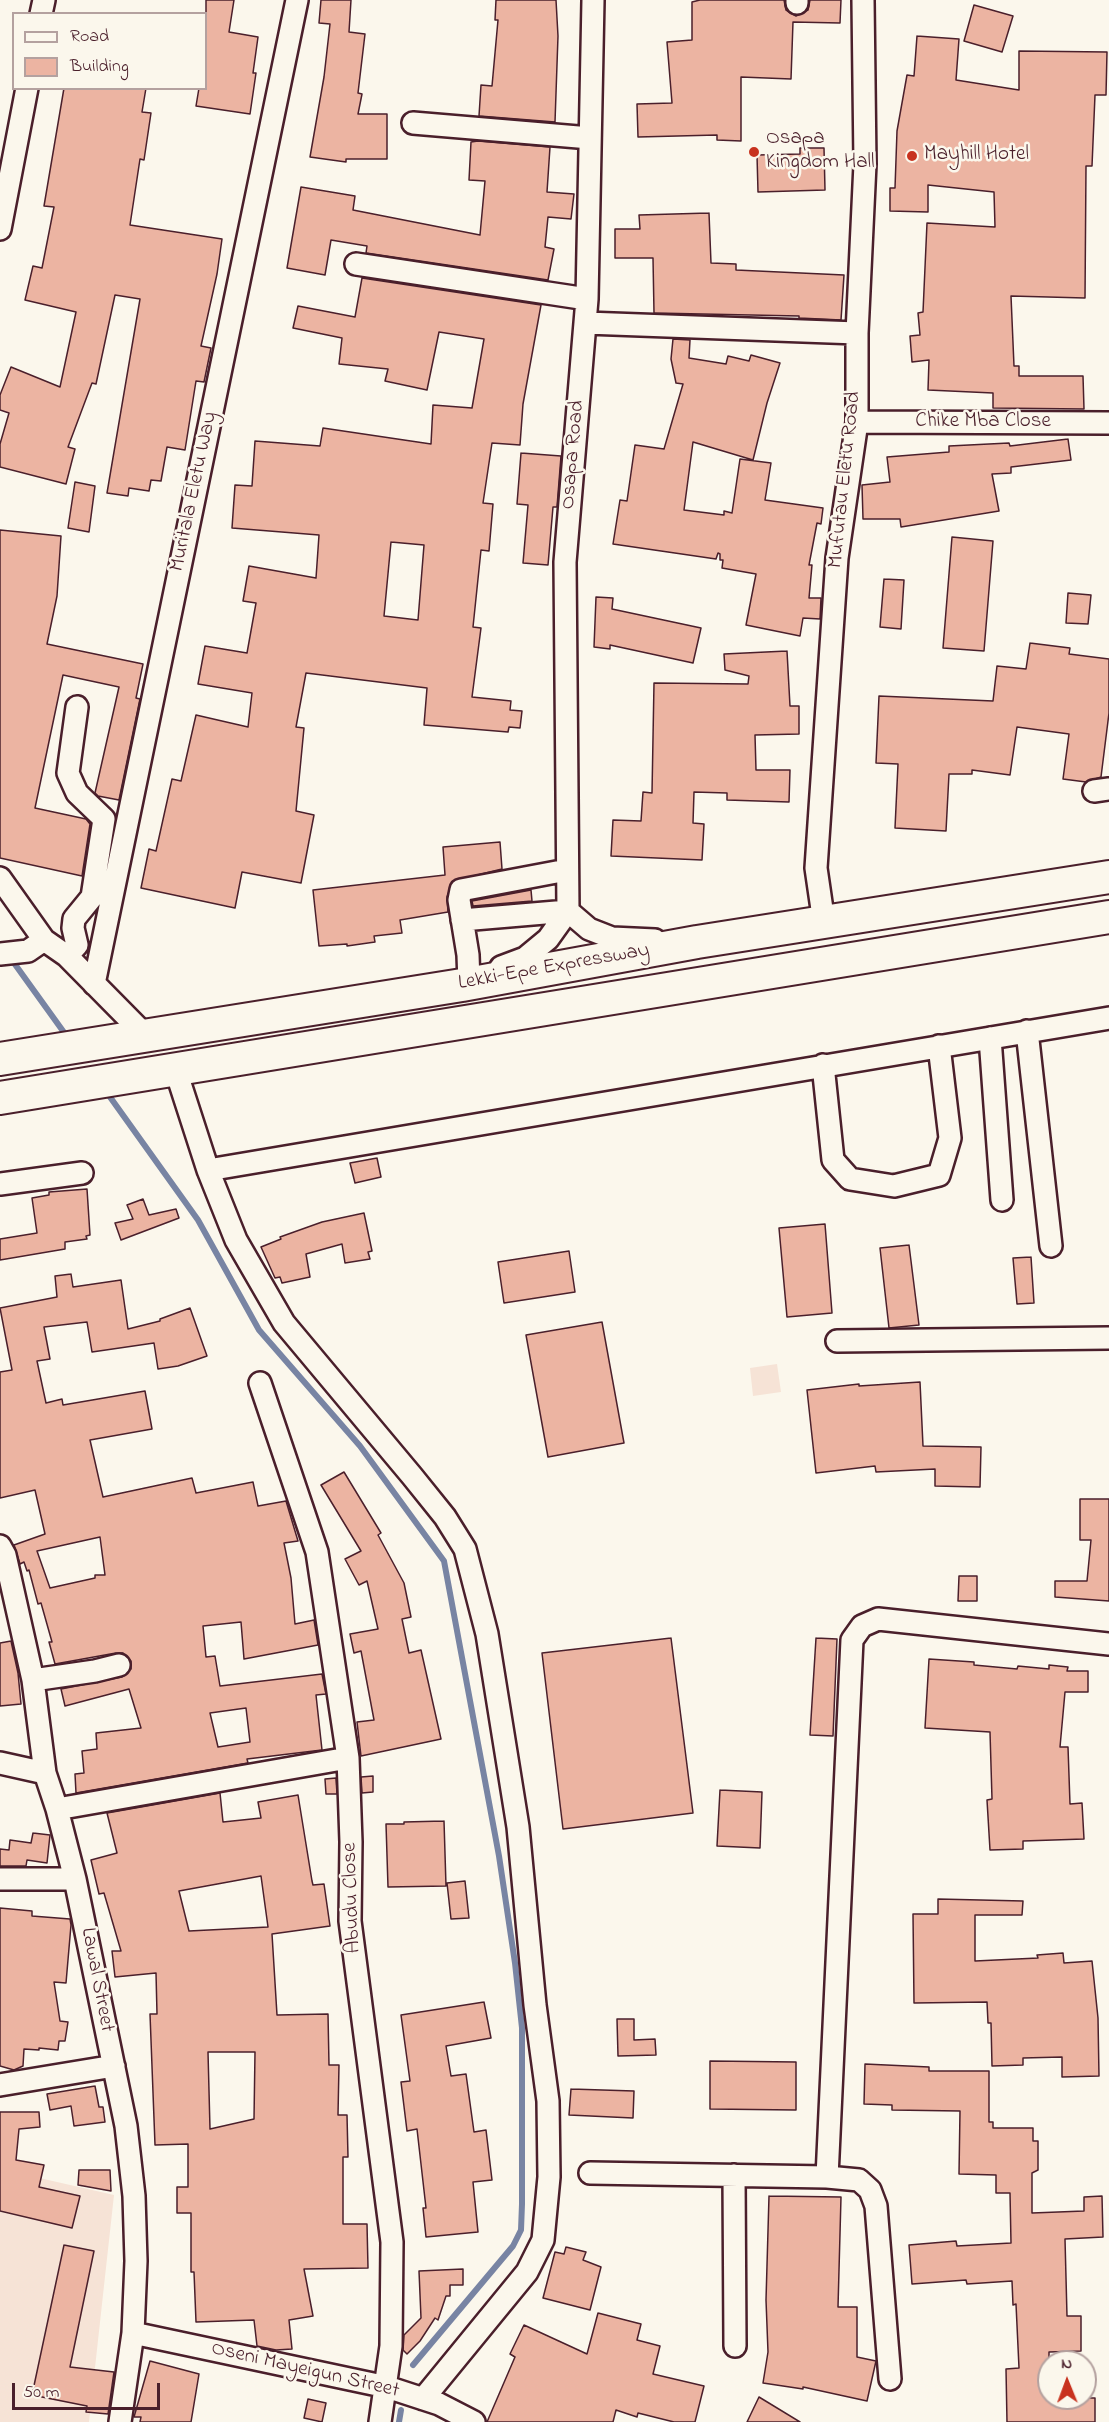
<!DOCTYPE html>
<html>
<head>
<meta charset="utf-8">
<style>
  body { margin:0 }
  #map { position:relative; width:1109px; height:2422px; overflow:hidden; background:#fbf7ec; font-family:"Indie Flower",sans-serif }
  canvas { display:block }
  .legend { position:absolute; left:12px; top:12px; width:195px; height:78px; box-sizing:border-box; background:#fbf7ec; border:2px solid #b4a19f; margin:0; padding:8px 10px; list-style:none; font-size:18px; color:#4a1f2b }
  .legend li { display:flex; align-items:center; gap:12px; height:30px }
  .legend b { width:30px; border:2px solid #b4a19f }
  .north { position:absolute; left:1037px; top:2350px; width:60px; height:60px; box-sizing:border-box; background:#fbf7ec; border:2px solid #b4a19f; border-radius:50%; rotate:359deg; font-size:16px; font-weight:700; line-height:24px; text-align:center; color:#4a1f2b }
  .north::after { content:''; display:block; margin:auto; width:21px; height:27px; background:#c8321e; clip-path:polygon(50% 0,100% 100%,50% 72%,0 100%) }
  .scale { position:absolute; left:12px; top:2383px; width:148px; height:27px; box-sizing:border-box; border:3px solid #4a1f2b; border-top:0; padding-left:8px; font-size:18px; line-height:21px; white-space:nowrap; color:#4a1f2b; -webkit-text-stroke:4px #fbf7ec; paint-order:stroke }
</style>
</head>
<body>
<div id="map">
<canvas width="1109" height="2422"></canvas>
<ul class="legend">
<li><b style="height:8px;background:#fbf7ec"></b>Road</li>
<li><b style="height:16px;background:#ecb4a2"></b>Building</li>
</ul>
<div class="north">N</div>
<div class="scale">50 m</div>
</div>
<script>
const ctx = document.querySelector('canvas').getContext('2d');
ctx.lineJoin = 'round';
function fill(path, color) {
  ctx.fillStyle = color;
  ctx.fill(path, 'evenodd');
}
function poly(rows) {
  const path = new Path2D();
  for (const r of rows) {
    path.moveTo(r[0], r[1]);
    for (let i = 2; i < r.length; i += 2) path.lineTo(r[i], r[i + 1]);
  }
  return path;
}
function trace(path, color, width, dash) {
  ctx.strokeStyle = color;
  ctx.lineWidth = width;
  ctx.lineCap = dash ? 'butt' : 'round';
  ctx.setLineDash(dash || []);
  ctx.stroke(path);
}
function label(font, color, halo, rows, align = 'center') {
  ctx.font = font + ' "Indie Flower",sans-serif';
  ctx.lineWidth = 5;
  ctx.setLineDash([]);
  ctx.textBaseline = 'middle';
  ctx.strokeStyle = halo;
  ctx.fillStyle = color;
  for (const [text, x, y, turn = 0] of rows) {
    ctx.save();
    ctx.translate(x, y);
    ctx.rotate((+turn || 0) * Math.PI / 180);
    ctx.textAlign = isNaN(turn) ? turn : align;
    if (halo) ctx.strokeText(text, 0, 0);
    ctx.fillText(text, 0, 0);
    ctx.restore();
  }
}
const built = poly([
  [777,1364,781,1392,753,1396,750,1368],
  [0,2169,114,2195,89,2422,0,2422]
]);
const stream = poly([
  [9,956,68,1038],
  [105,1090,198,1220,259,1330,360,1446,444,1561,499,1856,515,1963,522,2028,522,2204,521,2230,513,2246,413,2365],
  [399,2422,401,2410]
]);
const building = poly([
  [206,0,234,0,229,32,258,37,253,73,256,73,250,114,196,106,199,88,206,88,206,0],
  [321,0,351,0,349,32,365,34,358,93,362,94,358,114,387,114,387,159,346,159,346,162,310,157,324,77,330,24,319,23,321,0],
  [496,0,556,0,558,36,555,122,479,116,481,85,492,86,498,20,495,20,496,0],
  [700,0,784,0,786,10,796,16,808,10,810,0,841,0,840,23,793,22,791,79,741,77,741,141,717,140,717,135,638,137,637,104,672,103,667,42,692,40,692,2,700,0],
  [974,5,1013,16,1002,52,964,41,974,5],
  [917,36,959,39,956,80,1019,90,1019,51,1107,52,1106,95,1095,95,1092,166,1086,166,1085,298,1011,296,1014,366,1019,366,1019,376,1083,376,1084,409,993,408,993,393,928,390,929,360,912,362,910,336,920,335,918,313,923,312,927,223,995,227,994,192,928,185,928,212,890,211,890,188,895,188,897,131,907,75,914,76,917,36],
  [64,88,146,88,142,112,151,113,144,160,140,159,130,225,222,239,217,274,201,346,211,348,204,382,196,381,185,450,167,447,161,481,151,480,149,491,129,488,128,496,107,493,140,299,115,295,96,384,92,383,68,447,75,449,66,484,0,467,0,444,9,413,0,410,0,395,11,367,60,387,76,312,25,300,33,266,42,268,54,207,44,206,64,88],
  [478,141,550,147,547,192,574,194,571,219,548,217,545,247,554,249,548,280,366,253,367,246,331,240,325,275,287,268,301,187,355,196,353,210,480,235,485,181,469,180,471,142,478,141],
  [800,148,824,148,825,190,758,192,757,155,800,154,800,148],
  [709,213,711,263,736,264,736,270,844,275,841,320,799,318,799,316,654,313,653,258,615,258,615,229,640,229,639,215,709,213],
  [362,278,541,305,523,404,520,445,492,443,483,503,493,504,489,551,481,550,473,627,481,628,472,697,511,701,510,710,522,711,520,728,509,727,508,732,424,725,427,688,306,673,296,727,304,728,296,811,314,815,301,883,242,872,235,908,141,888,149,849,156,851,172,779,181,781,196,715,248,727,252,693,198,684,205,646,247,653,256,603,243,601,249,566,316,578,319,535,232,528,235,485,252,486,255,441,320,446,323,428,431,444,433,405,472,408,484,339,439,332,427,390,385,381,388,369,339,364,342,338,293,328,298,306,355,317,362,278],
  [391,542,424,545,418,620,384,616,391,542],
  [673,339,690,340,689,358,726,364,728,356,749,361,751,355,780,363,767,403,753,460,693,442,684,510,724,515,724,511,732,513,740,459,771,463,765,500,823,508,821,524,817,523,809,565,812,565,809,598,821,598,820,619,803,618,800,636,746,625,756,574,722,568,723,560,720,560,720,554,718,553,716,559,613,544,620,500,627,501,635,445,664,449,683,384,676,383,671,359,673,339],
  [1068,439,1071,460,1011,467,1011,473,992,474,999,511,901,527,900,519,863,519,862,485,890,482,887,457,949,452,949,446,1009,443,1010,446,1068,439],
  [521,453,561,456,557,507,553,507,548,565,523,563,528,505,517,504,521,453],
  [75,482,95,486,89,532,68,528,75,482],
  [0,530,61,536,57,596,47,644,143,664,136,698,140,699,119,800,98,796,95,793,119,687,63,675,35,808,86,819,90,824,82,876,0,858,0,530],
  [952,537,993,541,984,651,943,648,952,537],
  [884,579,904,580,901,629,880,627,884,579],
  [1068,593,1091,595,1088,624,1066,623,1068,593],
  [596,597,613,598,612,609,701,628,693,663,610,645,610,649,594,647,596,597],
  [1030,643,1070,648,1069,654,1109,659,1109,713,1101,777,1086,782,1063,779,1069,734,1017,727,1010,775,972,770,972,774,949,774,946,831,895,828,898,764,876,763,879,696,993,701,997,666,1026,669,1030,643],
  [787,651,790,706,799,706,799,734,755,735,756,770,790,770,789,802,727,800,727,793,694,792,693,823,704,824,702,860,611,856,613,820,641,821,643,792,652,793,654,683,748,684,749,676,725,670,724,654,787,651],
  [500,842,502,869,453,881,447,897,448,912,400,920,402,933,374,936,375,942,347,946,347,944,319,946,313,890,445,875,443,847,500,842],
  [531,890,532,901,473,906,472,901,531,890],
  [377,1158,381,1177,355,1183,350,1163,377,1158],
  [87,1189,90,1235,86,1236,87,1239,65,1242,65,1249,0,1260,0,1239,37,1233,32,1198,49,1195,49,1192,87,1189],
  [143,1199,149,1215,176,1209,179,1218,121,1240,115,1223,133,1219,127,1205,143,1199],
  [364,1213,372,1251,368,1252,370,1259,345,1263,342,1244,306,1254,310,1277,282,1283,280,1277,275,1278,261,1247,281,1239,280,1237,322,1222,364,1213],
  [825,1224,832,1313,787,1317,779,1228,825,1224],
  [909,1245,919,1325,889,1328,880,1248,909,1245],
  [569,1251,575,1292,504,1303,498,1262,569,1251],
  [1031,1257,1034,1303,1017,1304,1013,1258,1031,1257],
  [71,1274,73,1287,121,1280,128,1329,160,1321,160,1319,190,1308,207,1356,178,1366,158,1369,154,1343,92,1352,87,1322,44,1327,50,1359,37,1361,46,1403,62,1399,63,1405,145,1391,152,1429,90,1440,103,1497,192,1478,196,1493,253,1482,258,1506,286,1501,298,1541,284,1543,291,1578,295,1624,314,1620,318,1645,244,1659,241,1622,203,1626,206,1657,215,1656,220,1686,322,1674,326,1694,316,1695,322,1750,247,1759,248,1763,76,1793,75,1774,84,1773,82,1751,97,1749,96,1733,141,1728,129,1689,65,1706,61,1689,122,1677,131,1669,131,1661,123,1653,116,1653,55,1664,49,1642,52,1642,41,1603,38,1604,29,1570,27,1571,24,1562,20,1564,14,1545,45,1534,35,1490,0,1498,0,1372,12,1370,0,1308,57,1297,55,1276,71,1274],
  [100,1537,105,1575,95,1575,95,1578,50,1588,37,1551,100,1537],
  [246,1708,250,1742,218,1747,210,1713,246,1708],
  [602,1322,624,1443,548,1457,526,1335,602,1322],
  [920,1382,923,1446,981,1447,980,1487,935,1486,935,1469,876,1472,875,1466,816,1473,807,1390,859,1384,859,1386,920,1382],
  [344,1472,381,1533,378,1535,404,1583,411,1617,402,1619,409,1653,421,1650,441,1739,361,1756,357,1722,374,1720,361,1651,354,1653,350,1634,378,1629,367,1581,359,1585,345,1559,361,1551,321,1485,344,1472],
  [1080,1499,1109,1499,1109,1601,1055,1597,1055,1581,1087,1581,1091,1540,1080,1540,1080,1499],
  [959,1576,977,1576,977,1601,958,1601,959,1576],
  [671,1638,693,1813,563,1829,542,1653,671,1638],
  [816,1638,837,1639,833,1736,810,1735,816,1638],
  [11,1641,18,1673,21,1704,0,1706,0,1643,11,1641],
  [929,1659,974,1662,974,1665,1017,1669,1018,1666,1049,1669,1049,1665,1068,1667,1067,1671,1088,1671,1088,1692,1065,1692,1060,1747,1068,1747,1070,1804,1082,1803,1084,1839,1023,1841,1023,1849,990,1850,987,1800,992,1799,990,1732,925,1728,929,1659],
  [373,1776,373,1792,362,1793,361,1777,373,1776],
  [336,1778,337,1794,326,1794,325,1779,336,1778],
  [720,1790,762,1792,760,1848,717,1846,720,1790],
  [220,1793,223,1822,261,1818,258,1802,298,1795,312,1881,313,1885,324,1884,330,1926,272,1934,277,2015,328,2014,329,2065,339,2065,338,2115,347,2115,348,2157,343,2157,343,2224,367,2224,368,2268,304,2269,313,2316,289,2320,292,2349,276,2350,257,2346,254,2320,196,2322,194,2272,191,2272,191,2213,177,2213,177,2187,188,2187,188,2144,155,2145,150,2014,157,2014,156,1973,115,1977,112,1951,121,1951,104,1893,99,1894,91,1860,117,1853,107,1813,220,1793],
  [261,1876,268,1927,189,1931,179,1891,261,1876],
  [208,2052,255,2052,254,2119,210,2129,208,2052],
  [444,1821,446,1886,388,1887,386,1824,404,1824,404,1822,444,1821],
  [33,1833,50,1835,47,1863,27,1860,26,1866,0,1866,0,1849,9,1850,10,1840,31,1843,33,1833],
  [465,1881,469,1918,451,1919,447,1883,465,1881],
  [938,1899,1023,1901,1022,1915,975,1915,975,1961,1038,1958,1037,1955,1063,1953,1064,1963,1092,1961,1098,2018,1099,2076,1062,2077,1062,2057,1023,2058,1023,2065,992,2066,991,2023,988,2023,987,2002,914,2003,913,1914,938,1914,938,1899],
  [0,1908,32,1911,32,1916,70,1919,71,1925,66,1983,54,1982,60,2021,68,2022,65,2041,59,2041,58,2050,39,2048,39,2050,24,2049,23,2066,14,2070,0,2066,0,1908],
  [484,2002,491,2038,446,2046,451,2076,466,2074,474,2132,486,2130,492,2180,473,2182,478,2232,426,2237,423,2208,426,2208,417,2129,407,2131,401,2082,410,2081,401,2015,484,2002],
  [617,2019,634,2019,634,2040,655,2039,656,2055,618,2056,617,2019],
  [710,2061,796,2062,796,2110,710,2109,710,2061],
  [865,2064,929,2067,929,2071,989,2071,989,2122,993,2122,993,2128,1033,2128,1033,2141,1038,2141,1038,2170,1032,2173,1032,2213,1084,2211,1084,2197,1102,2196,1103,2237,1065,2239,1067,2316,1081,2316,1081,2351,1049,2352,1049,2398,1095,2398,1095,2422,1007,2422,1006,2369,1019,2368,1016,2304,1013,2305,1012,2281,967,2284,966,2280,912,2284,909,2245,956,2241,957,2246,1011,2243,1010,2193,996,2193,996,2175,959,2174,960,2111,892,2110,892,2105,864,2104,865,2064],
  [95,2086,99,2107,103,2107,105,2122,74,2126,71,2106,50,2110,47,2094,95,2086],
  [571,2089,634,2091,633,2118,569,2115,571,2089],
  [0,2112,39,2112,40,2127,19,2129,16,2160,44,2165,39,2187,80,2196,72,2228,0,2211,0,2112],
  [79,2170,110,2170,111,2191,78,2185,79,2170],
  [769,2196,841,2197,838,2307,857,2307,857,2357,876,2361,867,2401,803,2387,803,2389,763,2383,768,2352,766,2300,769,2196],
  [64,2245,94,2251,70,2367,114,2372,108,2414,86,2412,87,2406,32,2395,64,2245],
  [566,2247,586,2252,583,2260,601,2267,590,2310,543,2298,555,2252,564,2254,566,2247],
  [463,2269,463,2285,450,2285,450,2296,446,2296,438,2320,435,2318,420,2341,407,2354,403,2350,404,2335,421,2318,419,2271,463,2269],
  [598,2313,641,2324,637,2340,660,2346,653,2374,704,2386,695,2422,674,2422,638,2413,637,2417,616,2410,613,2422,487,2422,515,2357,510,2354,524,2325,587,2354,598,2313],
  [150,2361,199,2374,191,2422,140,2422,141,2417,134,2417,150,2361],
  [759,2397,800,2422,747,2422,759,2397],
  [308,2399,326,2403,322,2422,304,2418,308,2399]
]);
const minor = poly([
  [797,3,797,0],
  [41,14,44,0],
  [413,123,590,138],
  [0,229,27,88],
  [356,264,587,299],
  [586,323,857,333],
  [857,422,1109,423],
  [1094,791,1109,789],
  [0,878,44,940,67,956,145,1035],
  [568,911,565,562,587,299,593,0],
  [568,911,589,929,612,938,655,940],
  [462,920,568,911],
  [824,923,816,868,837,558,857,422,857,333,865,164,863,0],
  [0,954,28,951,44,940],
  [67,956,77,945,73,928,74,919,92,897,104,819,77,793,68,773,77,707],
  [501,967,525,958,548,939,568,911],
  [469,982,468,955,459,900,461,890,567,870],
  [94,984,297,0],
  [1027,1031,1051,1246],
  [990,1038,1002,1200],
  [823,1065,833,1160,850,1179,894,1186,939,1175,950,1138,939,1046],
  [175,1068,208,1170,236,1240,284,1323,412,1476,445,1517,465,1549,487,1634,518,1827,535,2005,548,2101,549,2177,543,2240,527,2272,423,2399],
  [208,1170,1109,1018],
  [0,1184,82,1173],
  [837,1341,1109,1338],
  [260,1383,317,1552,348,1758,351,1842,350,1921,392,2242,391,2346,380,2422],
  [0,1546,5,1555,33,1680,45,1773,57,1809,75,1879,126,2126,134,2196,136,2261,133,2333,120,2422],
  [33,1680,95,1671,119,1665],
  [0,1763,45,1773],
  [57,1809,348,1758],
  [0,1879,75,1879],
  [0,2085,114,2066],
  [590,2173,827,2177,859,2180,870,2190,876,2206,890,2379],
  [734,2175,735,2346],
  [827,2177,852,1640,862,1626,878,1619,1109,1644],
  [133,2333,387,2387,439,2404,474,2422]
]);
const highway = poly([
  [0,1059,462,985,697,942,1109,877],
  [0,1098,1109,917]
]);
const markers = [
  [754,152,6,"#c8321e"],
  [912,156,6,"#c8321e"]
];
const poiNames = [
  ["Osapa",766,140],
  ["Kingdom Hall",766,164],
  ["Mayhill Hotel",924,156]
];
const streetNames = [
  ["Chike Mba Close",983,423],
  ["Osapa Road",574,455,-85],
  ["Mufutau Eletu Road",846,480,-84],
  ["Muritala Eletu Way",195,492,-78],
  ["Lekki-Epe Expressway",554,968,-10],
  ["Abudu Close",353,1898,-92],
  ["Lawal Street",96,1980,79],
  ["Oseni Mayeigun Street",305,2371,13]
];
fill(built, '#f6e3d6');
trace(stream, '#7884a3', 6);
fill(building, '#ecb4a2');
trace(building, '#4a1f2b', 1.5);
trace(minor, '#4a1f2b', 26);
trace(highway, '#4a1f2b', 36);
trace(minor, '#fbf7ec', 21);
trace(highway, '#fbf7ec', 32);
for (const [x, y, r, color] of markers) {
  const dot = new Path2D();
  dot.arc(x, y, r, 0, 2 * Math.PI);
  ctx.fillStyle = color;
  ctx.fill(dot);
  trace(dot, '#fbf7ec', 2);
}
label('21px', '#4a1f2b', '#fbf7ec', poiNames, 'left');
label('21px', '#4a1f2b', '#fbf7ec', streetNames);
</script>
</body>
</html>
